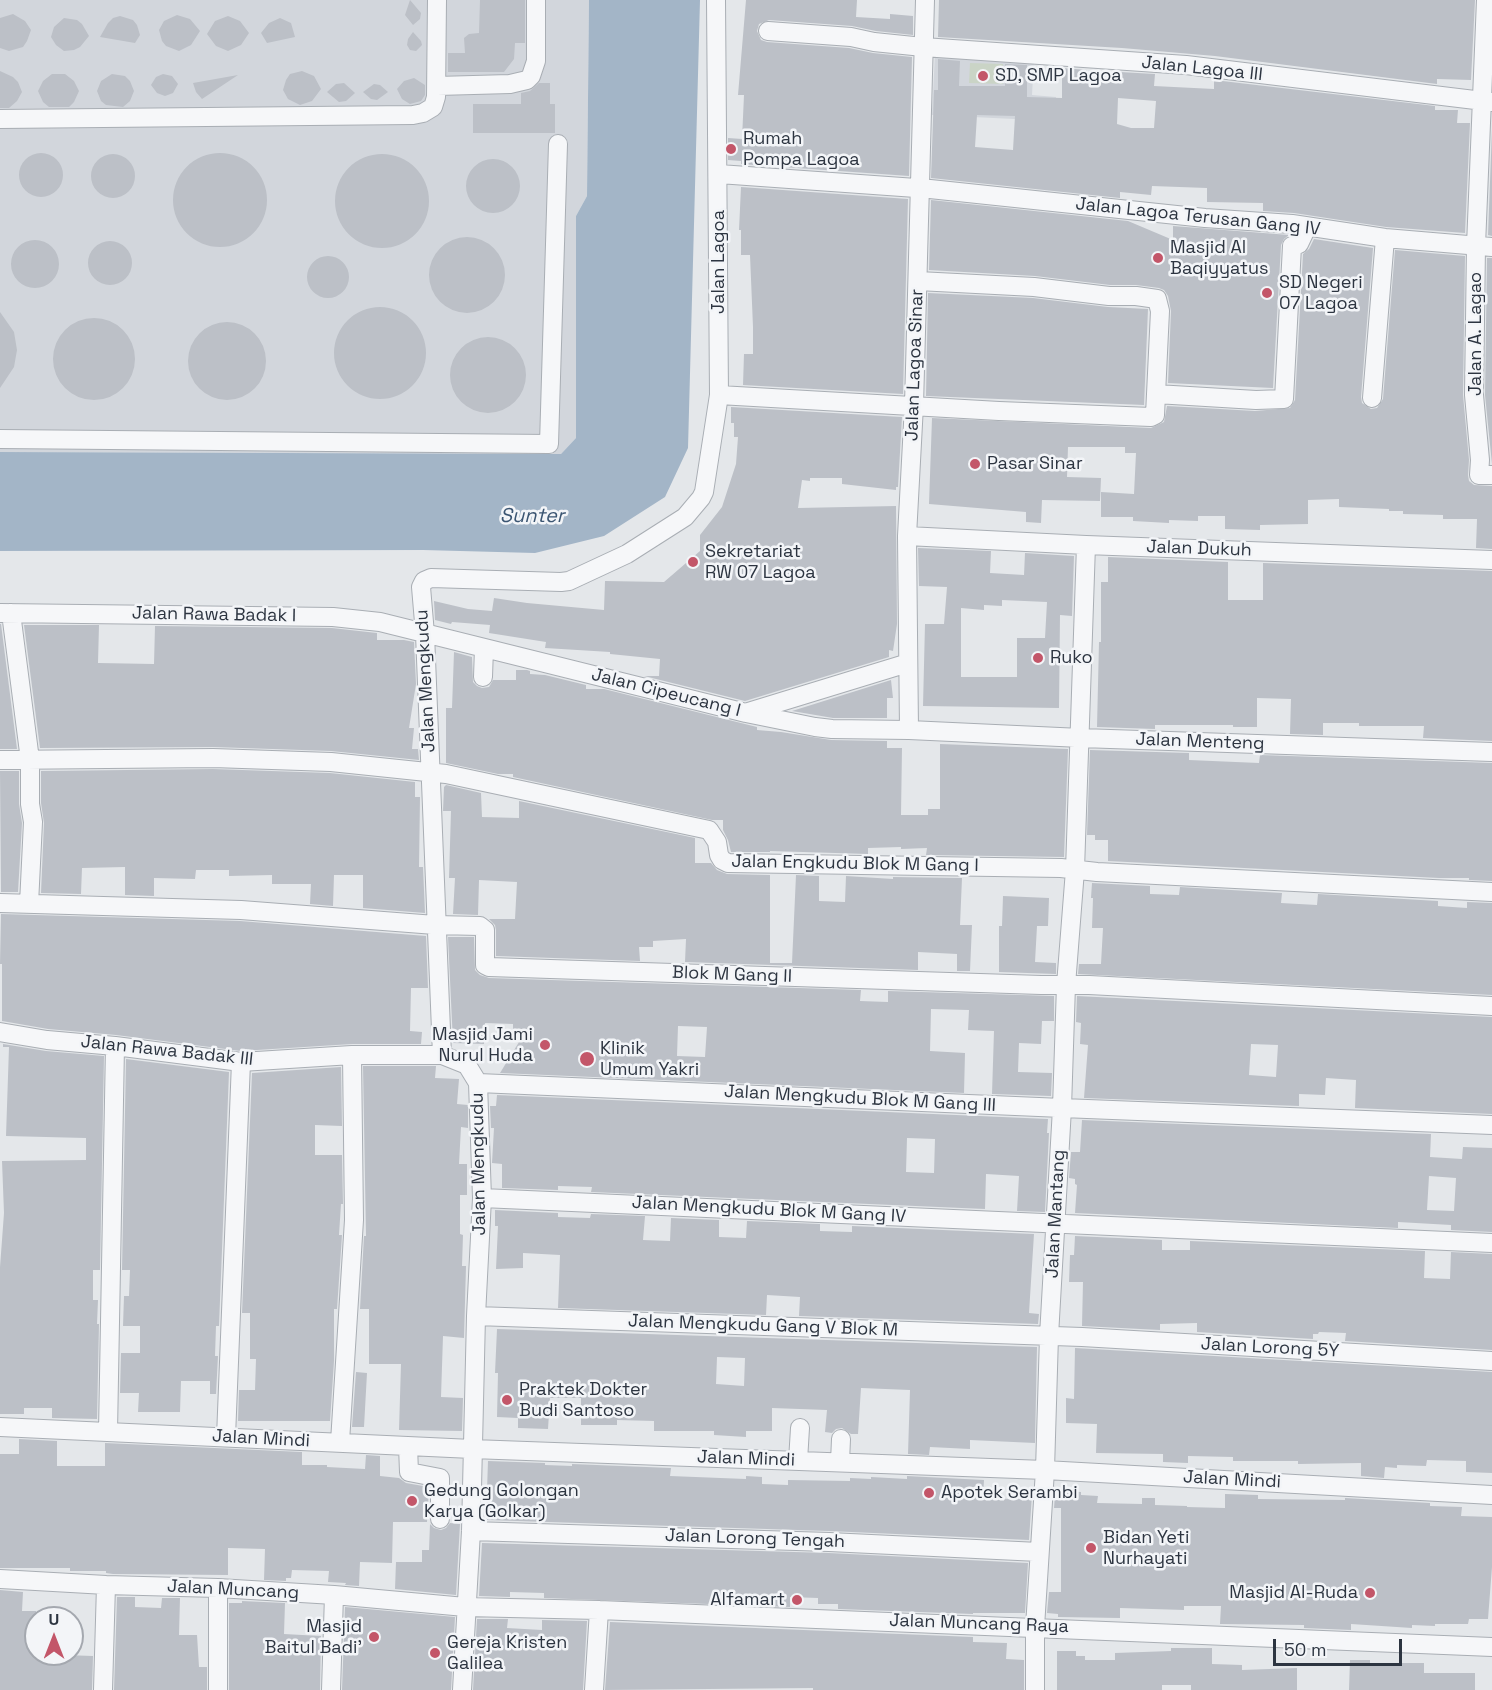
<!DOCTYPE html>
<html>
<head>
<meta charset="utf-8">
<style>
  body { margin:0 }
  #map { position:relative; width:1492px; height:1690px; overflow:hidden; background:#e4e7ea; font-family:"Space Grotesk",sans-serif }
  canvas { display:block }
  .north { position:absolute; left:24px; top:1606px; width:60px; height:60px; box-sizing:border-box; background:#f3f5f8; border:2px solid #a4a8af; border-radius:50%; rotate:0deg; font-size:16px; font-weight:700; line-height:24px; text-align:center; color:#2d3541 }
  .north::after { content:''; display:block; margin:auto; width:21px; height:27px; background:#c35669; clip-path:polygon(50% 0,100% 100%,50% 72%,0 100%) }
  .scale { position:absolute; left:1273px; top:1639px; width:129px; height:27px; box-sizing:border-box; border:3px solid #2d3541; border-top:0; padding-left:8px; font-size:18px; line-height:21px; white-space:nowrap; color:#2d3541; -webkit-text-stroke:4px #f3f5f8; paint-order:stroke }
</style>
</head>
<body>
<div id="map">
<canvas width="1492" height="1690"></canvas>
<div class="north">U</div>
<div class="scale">50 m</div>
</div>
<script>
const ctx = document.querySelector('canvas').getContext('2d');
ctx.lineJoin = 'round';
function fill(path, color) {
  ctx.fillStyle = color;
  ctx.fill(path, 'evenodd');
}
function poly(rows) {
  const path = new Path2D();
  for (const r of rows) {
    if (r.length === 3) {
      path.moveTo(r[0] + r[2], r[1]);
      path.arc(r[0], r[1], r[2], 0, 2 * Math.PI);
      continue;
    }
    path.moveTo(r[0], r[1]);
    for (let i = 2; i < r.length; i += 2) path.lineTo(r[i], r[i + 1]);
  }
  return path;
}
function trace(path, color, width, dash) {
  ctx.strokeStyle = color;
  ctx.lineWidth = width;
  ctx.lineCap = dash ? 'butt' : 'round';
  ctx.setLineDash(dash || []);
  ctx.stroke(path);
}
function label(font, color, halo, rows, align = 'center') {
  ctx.font = font + ' "Space Grotesk",sans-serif';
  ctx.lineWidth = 5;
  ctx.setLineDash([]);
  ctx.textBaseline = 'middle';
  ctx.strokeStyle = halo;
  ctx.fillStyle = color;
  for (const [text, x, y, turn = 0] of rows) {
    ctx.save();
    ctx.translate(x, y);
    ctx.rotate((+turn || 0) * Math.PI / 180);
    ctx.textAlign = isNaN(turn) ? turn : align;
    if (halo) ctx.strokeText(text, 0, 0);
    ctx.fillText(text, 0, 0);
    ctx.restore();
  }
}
const built = poly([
  [0,0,589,0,587,196,576,216,576,438,561,454,0,452],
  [935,53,1034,58,1032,95,1056,97,1055,121,932,115]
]);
const green = poly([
  [970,63,1003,64,1003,84,969,83]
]);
const water = poly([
  [589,0,700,0,688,448,665,497,604,536,535,553,423,550,0,551,0,452,561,454,576,438,576,216,587,196]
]);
const building = poly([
  [410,0,421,13,420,19,413,25,405,15],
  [480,0,525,0,525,43,515,43,514,59,504,72,448,72,448,53,465,53,464,38,469,34,479,33],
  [746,0,857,0,856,17,890,19,890,14,913,16,913,35,876,31,852,26,769,20,759,24,757,31,761,40,767,42,849,48,873,53,912,57,909,176,741,164,741,161,728,160,728,138,742,139,744,95,738,95],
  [939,0,1475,0,1471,80,1437,79,1437,84,1215,56,1122,48,938,37],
  [13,14,25,21,31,30,27,41,23,47,9,51,0,48,0,18],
  [177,15,190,19,200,31,191,45,179,51,166,46,162,41,159,30,164,21],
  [120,16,133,20,137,25,140,35,135,43,100,37,108,23,113,18],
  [228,16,240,21,249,33,241,45,228,51,216,46,207,34,215,21],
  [64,18,77,20,82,24,89,36,80,47,74,50,64,51,56,45,51,37,54,27],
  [280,18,291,23,295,37,267,43,261,33,269,23],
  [413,32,421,41,422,45,416,51,410,50,407,45,408,39],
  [938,59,960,61,959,86,1005,86,1005,64,1027,65,1027,97,1062,98,1062,68,1087,70,1087,78,1120,79,1120,72,1155,74,1154,86,1214,89,1214,80,1435,106,1435,110,1458,110,1457,123,1470,123,1465,233,1386,227,1294,213,1263,211,1263,203,1207,202,1207,188,1152,186,1151,195,1120,192,1120,198,931,178,934,90,938,90],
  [1118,98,1156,101,1154,128,1131,128,1117,124],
  [977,115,1015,116,1013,150,975,147],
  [0,71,13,77,18,82,22,92,17,101,9,108,0,108],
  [302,71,314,76,321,89,312,101,300,105,288,99,283,90,286,80,290,74],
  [52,74,65,74,74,81,79,91,74,102,69,107,49,107,43,102,38,91,43,81],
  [112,74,125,76,130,81,134,91,130,101,123,107,106,105,101,101,97,91,101,81],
  [163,74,172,76,178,84,173,93,165,96,157,93,151,85,156,77],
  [238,75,202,99,196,92,193,83],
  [414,78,425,85,425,95,421,101,410,104,402,99,397,89,404,81],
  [344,83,355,93,346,101,339,102,327,92,336,84],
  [539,83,550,83,550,104,555,104,555,133,473,133,473,104,521,104,521,93,530,91],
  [374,84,380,85,388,92,377,100,371,99,363,92],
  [1492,129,1492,236,1488,235],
  [220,200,47],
  [41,175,22],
  [113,176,22],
  [382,201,47],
  [493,186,27],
  [741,187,908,199,903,394,743,385,744,354,753,354,753,327,750,255,741,255,741,230,739,230],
  [931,200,1128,221,1173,240,1173,226,1289,235,1284,239,1281,245,1273,388,1168,383,1171,311,1168,296,1164,290,1159,288,1136,285,1110,285,1035,276,929,270],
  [467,275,38],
  [1314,239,1373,248,1361,397,1362,403,1371,409,1377,408,1383,399,1395,250,1465,256,1463,395,1469,460,1468,475,1469,481,1474,485,1492,486,1492,549,1476,548,1477,519,1443,519,1443,515,1403,514,1403,511,1389,511,1389,509,1339,507,1339,499,1308,500,1308,524,1260,525,1260,530,1225,529,1225,516,1198,516,1198,521,1169,520,1169,523,1133,521,1133,517,1101,517,1101,492,1134,494,1136,453,1125,453,1125,447,1068,447,1067,477,1101,478,1100,501,1042,500,1041,523,1026,522,1026,512,929,504,932,418,1151,428,1164,422,1167,406,1255,411,1290,408,1295,400,1303,254,1309,249],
  [35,264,24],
  [110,263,22],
  [328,277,21],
  [1487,258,1492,258,1492,464,1485,395],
  [928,293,1033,298,1108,307,1148,309,1144,405,926,396],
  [380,353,46],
  [0,312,14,332,17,350,14,367,0,388],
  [94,359,41],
  [227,361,39],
  [488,375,38],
  [731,407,902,417,898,487,896,487,896,490,842,484,842,478,810,478,810,481,802,480,798,508,896,506,897,624,893,651,889,650,889,657,745,701,644,676,659,676,660,659,610,654,610,652,545,648,546,642,489,633,490,625,452,622,451,624,435,620,434,601,468,609,492,611,494,598,527,603,604,610,605,581,664,582,700,551,700,535,722,507,736,464,738,437,734,437,734,423,731,423],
  [918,548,991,551,990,573,1024,575,1025,553,1074,556,1072,616,1060,615,1059,708,923,706,925,624,944,624,947,587,919,586],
  [1002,600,1047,602,1045,638,1017,638,1017,677,961,677,961,608,984,610,984,605,1002,606],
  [1108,557,1228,562,1228,600,1263,600,1263,563,1492,571,1492,741,1423,738,1424,726,1359,726,1359,723,1323,723,1323,735,1290,734,1291,699,1257,698,1257,727,1233,727,1233,725,1155,725,1155,729,1097,727,1099,642,1101,642,1101,582,1108,582],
  [0,624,1,624,17,749,0,749],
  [24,625,99,625,98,663,154,664,155,626,332,628,377,633,377,640,404,640,414,642,416,684,409,728,414,728,412,749,418,749,419,760,331,751,213,747,40,748],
  [454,652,472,657,473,682,477,686,482,688,489,687,493,680,516,680,516,670,527,670,530,671,530,674,545,675,586,685,586,689,604,689,757,727,757,730,781,732,831,740,887,741,887,748,902,748,901,815,928,815,928,809,940,809,940,744,1068,749,1064,857,926,855,927,848,901,849,901,847,868,848,868,854,770,851,770,852,731,852,728,840,723,830,723,820,712,820,513,777,513,774,498,774,446,763,446,708,452,708],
  [891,680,893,698,887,698,887,718,833,718,792,711],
  [1090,750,1189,753,1189,760,1259,763,1260,755,1492,763,1492,881,1469,880,1469,878,1439,878,1108,861,1108,840,1095,840,1095,835,1087,835],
  [213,769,330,773,415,782,415,797,420,797,419,867,423,867,425,913,363,908,363,875,334,875,333,906,310,904,311,884,272,884,272,875,229,876,229,870,196,870,195,879,154,878,154,896,125,895,125,867,82,868,81,894,41,893,44,823,41,803,41,771],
  [0,771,19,771,19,804,22,823,18,892,1,892],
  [446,785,481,793,482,817,519,818,519,801,695,838,695,863,711,863,717,870,727,874,770,875,770,963,792,963,796,875,819,876,819,901,845,902,846,876,893,879,893,877,962,878,960,925,972,925,970,971,957,971,957,954,918,952,918,970,685,962,686,939,653,941,653,947,639,947,640,961,496,956,496,930,495,925,489,919,515,919,517,882,479,880,478,915,453,914,455,878,449,878,451,811,443,811,444,787],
  [1092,883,1150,886,1150,894,1179,895,1180,887,1282,893,1281,903,1317,905,1318,894,1438,901,1438,906,1467,908,1467,902,1492,903,1492,995,1078,974,1079,964,1101,964,1103,928,1092,928,1093,898,1091,898],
  [1003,896,1049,898,1048,926,1037,926,1035,962,1056,963,1056,974,999,972,999,926,1002,926],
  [1,914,240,921,426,936,428,988,411,988,410,1031,422,1032,421,1044,352,1044,241,1051,116,1035,48,1029,2,1021,2,964,0,964],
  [448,937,474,937,475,970,480,975,489,978,861,990,860,1001,888,1002,888,991,1054,996,1054,1021,1042,1021,1041,1044,1019,1043,1018,1072,1052,1073,1051,1096,992,1094,994,1031,968,1030,969,1010,931,1009,930,1051,965,1053,964,1093,500,1073,527,1029,513,1029,513,1024,485,1023,484,1044,453,1043],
  [678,1026,707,1027,705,1057,677,1056],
  [1077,996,1492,1017,1492,1114,1355,1108,1356,1080,1326,1078,1325,1095,1299,1094,1299,1106,1084,1098,1088,1045,1080,1044,1081,1023,1076,1022],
  [1251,1044,1278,1045,1276,1077,1249,1075],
  [3,1044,46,1051,104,1056,100,1270,93,1270,93,1300,98,1300,97,1324,99,1324,97,1419,52,1418,52,1408,24,1408,24,1414,0,1414,0,1267,4,1213,2,1161,86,1160,86,1138,6,1136,9,1047,3,1047],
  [126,1059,229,1072,219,1326,216,1326,215,1356,218,1356,216,1394,210,1394,210,1381,181,1381,180,1412,138,1412,139,1393,120,1393,121,1353,140,1353,140,1326,123,1326,124,1296,129,1296,130,1270,122,1270],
  [363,1066,436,1066,435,1078,459,1079,457,1104,468,1105,468,1128,461,1127,459,1164,467,1164,467,1195,460,1195,460,1234,463,1235,462,1266,466,1266,464,1338,443,1336,441,1397,463,1398,462,1431,399,1430,401,1364,369,1364,369,1309,360,1309,364,1236,366,1236],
  [341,1067,342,1126,315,1125,315,1155,342,1155,343,1204,341,1204,339,1235,342,1235,337,1309,334,1309,334,1361,330,1421,238,1421,239,1390,255,1390,256,1359,250,1359,250,1313,242,1313,252,1073],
  [497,1095,1048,1119,1047,1133,1049,1133,1045,1212,1017,1211,1019,1176,986,1174,985,1209,591,1192,592,1187,558,1186,558,1190,502,1188,502,1164,492,1163,494,1128,491,1128,490,1106,496,1106],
  [907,1138,935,1139,934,1173,906,1172],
  [1082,1120,1431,1134,1430,1157,1462,1159,1463,1147,1492,1148,1492,1232,1451,1230,1451,1225,1398,1222,1398,1228,1075,1213,1077,1185,1075,1184,1075,1179,1069,1178,1071,1152,1080,1152],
  [1429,1176,1456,1178,1454,1211,1427,1210],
  [495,1210,558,1213,558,1217,590,1218,591,1214,645,1216,643,1240,670,1241,671,1218,719,1220,719,1237,746,1238,747,1221,820,1224,820,1231,852,1232,852,1226,1034,1234,1029,1313,1039,1314,1038,1324,799,1316,800,1297,767,1295,766,1315,558,1308,560,1255,523,1253,523,1268,496,1269,498,1226,495,1226],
  [1075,1236,1162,1240,1162,1250,1190,1250,1190,1241,1425,1251,1424,1278,1450,1279,1451,1252,1492,1254,1492,1350,1345,1341,1346,1333,1319,1332,1318,1334,1313,1334,1313,1339,1197,1332,1197,1323,1160,1324,1160,1330,1082,1326,1083,1282,1069,1282,1070,1255,1074,1255],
  [497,1329,1037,1347,1035,1443,970,1440,970,1449,930,1447,929,1455,908,1454,910,1390,861,1388,858,1434,851,1434,842,1428,836,1429,832,1433,825,1432,827,1410,772,1408,772,1431,746,1431,746,1437,714,1435,714,1431,654,1431,654,1421,617,1420,617,1425,581,1425,581,1398,550,1398,548,1429,518,1428,518,1418,497,1417,498,1373,495,1373],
  [717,1357,745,1358,744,1386,716,1384],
  [1075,1348,1492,1372,1492,1473,1466,1472,1466,1461,1427,1460,1426,1466,1397,1465,1397,1468,1385,1467,1384,1478,1361,1476,1361,1463,1298,1464,1298,1461,1233,1461,1233,1457,1188,1456,1188,1463,1163,1462,1163,1454,1096,1453,1097,1424,1066,1423,1066,1398,1074,1399],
  [356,1372,367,1373,364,1427,352,1427],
  [19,1439,57,1441,57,1466,105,1466,105,1443,302,1452,302,1465,327,1465,327,1467,365,1469,366,1455,380,1456,380,1476,399,1478,406,1483,429,1487,427,1522,393,1522,392,1563,360,1562,359,1586,345,1585,346,1583,328,1582,329,1571,292,1570,291,1578,286,1578,286,1581,264,1580,265,1549,228,1548,228,1575,113,1574,106,1573,106,1571,70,1571,70,1568,0,1568,0,1454,19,1454],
  [488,1461,545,1463,545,1465,572,1466,572,1464,671,1468,670,1476,746,1479,746,1476,762,1477,762,1484,788,1485,788,1480,850,1481,850,1478,871,1479,871,1477,907,1479,907,1476,984,1480,983,1498,1012,1499,1012,1494,1032,1494,1029,1540,829,1531,486,1520],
  [1064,1491,1081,1492,1081,1495,1098,1496,1097,1503,1142,1504,1142,1498,1155,1498,1155,1505,1187,1506,1187,1507,1225,1508,1225,1494,1258,1495,1258,1499,1345,1500,1345,1498,1430,1503,1430,1506,1462,1507,1461,1516,1492,1517,1492,1567,1488,1619,1469,1619,1468,1624,1435,1624,1435,1626,1412,1625,1412,1628,1351,1624,1351,1630,1304,1628,1304,1625,1220,1624,1221,1606,1184,1606,1184,1610,1120,1608,1120,1618,1058,1617,1058,1614,1047,1613,1049,1592,1061,1592,1061,1508,1054,1508,1055,1495,1063,1495],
  [450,1523,460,1524,456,1595,395,1589,396,1562,422,1562,422,1550,429,1550,430,1524,434,1528,441,1530,446,1528],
  [482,1543,829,1553,1028,1563,1025,1613,973,1613,973,1614,838,1609,838,1604,818,1604,818,1598,790,1597,790,1607,544,1598,544,1593,510,1592,510,1597,479,1596],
  [0,1590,23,1592,22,1611,36,1611,36,1654,93,1656,92,1690,0,1690],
  [117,1597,135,1597,135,1607,161,1608,162,1598,180,1598,179,1635,197,1635,199,1667,207,1667,207,1690,114,1690],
  [242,1601,285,1603,284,1634,321,1636,320,1690,229,1690,229,1603,242,1603],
  [345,1607,455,1617,451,1690,342,1690],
  [477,1619,508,1619,507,1628,542,1630,542,1620,587,1621,583,1690,473,1690],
  [610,1622,973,1637,973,1642,1007,1643,1006,1659,1024,1660,1024,1690,813,1690,813,1688,605,1690],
  [1171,1648,1212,1648,1212,1664,1242,1665,1242,1670,1297,1668,1297,1690,1191,1690,1191,1685,1162,1685,1162,1690,1057,1690,1057,1651,1076,1651,1076,1656,1085,1656,1085,1660,1115,1660,1115,1653,1171,1651],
  [1350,1660,1370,1660,1370,1663,1424,1663,1424,1673,1475,1673,1475,1690,1349,1690]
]);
const minor = poly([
  [1486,0,1476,246,1474,395,1480,460,1479,475,1492,475],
  [768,31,851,37,874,42,923,47,1186,65,1492,102],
  [437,86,510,84,527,80,531,76,536,61,536,0],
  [0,119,413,115,423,113,433,107,436,97,437,0],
  [719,174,930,189,1205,218,1292,224,1385,238,1492,247],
  [1156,394,1256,400,1284,399,1292,246,1299,244,1307,227],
  [719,395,999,411,1151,417,1155,415,1160,311,1157,299,1136,296,1109,296,1034,287,918,281],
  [1372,398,1385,238],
  [0,439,549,444,558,144],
  [907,536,1086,545,1492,560],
  [0,613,333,617,380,622,746,713,815,727,832,729,909,730,1081,738,1492,752],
  [11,613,30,760,30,804,33,822,29,904],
  [483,677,484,648],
  [748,712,908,663],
  [909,730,907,536,914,405,925,0],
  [0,760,213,758,331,762,446,774,709,830,717,842,719,855,722,860,728,863,1061,868,1097,872,1492,892],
  [0,903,241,910,435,925,480,926,485,930,485,965,489,967,1041,985,1089,985,1492,1006],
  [0,1032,47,1040,115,1046,241,1062,352,1055,442,1055],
  [478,1083,1062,1108,1492,1125],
  [482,1198,1492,1243],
  [476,1316,1082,1337,1492,1361],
  [0,1427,472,1449,1045,1470,1492,1495],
  [108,1432,115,1046],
  [226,1437,241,1062],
  [340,1442,354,1220,352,1055],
  [408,1446,409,1472,440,1478,440,1519],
  [798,1461,800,1428],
  [840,1462,841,1439],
  [471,1531,829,1542,1039,1552],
  [0,1579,106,1585,218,1588,334,1595,465,1607,599,1610,1492,1647],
  [218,1588,218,1690],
  [103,1690,106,1585],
  [331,1690,334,1595],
  [462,1690,471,1531,476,1316,482,1198,478,1083,467,1065,442,1055,425,634,421,587,424,581,431,578,561,582,569,581,627,554,685,517,701,498,704,492,719,395,716,0],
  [594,1690,599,1610],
  [1035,1690,1035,1627,1045,1470,1049,1336,1062,1108,1066,985,1075,870,1086,545]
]);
const markers = [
  [983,76,6,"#c35669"],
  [731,149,6,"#c35669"],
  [1158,258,6,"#c35669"],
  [1267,293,6,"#c35669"],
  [975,464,6,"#c35669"],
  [693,562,6,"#c35669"],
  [1038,658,6,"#c35669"],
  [545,1045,6,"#c35669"],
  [587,1059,8,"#c35669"],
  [507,1400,6,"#c35669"],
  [929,1493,6,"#c35669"],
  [412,1501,6,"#c35669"],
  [1091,1548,6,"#c35669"],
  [1370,1593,6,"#c35669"],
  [797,1600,6,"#c35669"],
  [374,1637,6,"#c35669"],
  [435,1653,6,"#c35669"]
];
const streetNames = [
  ["Jalan Lagoa III",1202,69,6],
  ["Jalan Lagoa Terusan Gang IV",1198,217,6],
  ["Jalan Lagoa",719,262,-90],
  ["Jalan A. Lagao",1476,334,-90],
  ["Jalan Lagoa Sinar",915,365,-88],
  ["Jalan Dukuh",1199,549,2],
  ["Jalan Rawa Badak I",214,615,1],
  ["Jalan Mengkudu",426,681,-93],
  ["Jalan Cipeucang I",666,693,14],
  ["Jalan Menteng",1200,742,2],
  ["Jalan Engkudu Blok M Gang I",855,864,1],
  ["Blok M Gang II",732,975,2],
  ["Jalan Rawa Badak III",167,1051,6],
  ["Jalan Mengkudu Blok M Gang III",860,1099,3],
  ["Jalan Mengkudu",479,1164,-91],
  ["Jalan Mengkudu Blok M Gang IV",769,1210,3],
  ["Jalan Mantang",1056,1214,-87],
  ["Jalan Mengkudu Gang V Blok M",763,1326,2],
  ["Jalan Lorong 5Y",1270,1348,3],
  ["Jalan Mindi",261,1439,3],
  ["Jalan Mindi",746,1459,2],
  ["Jalan Mindi",1232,1480,3],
  ["Jalan Lorong Tengah",755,1539,2],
  ["Jalan Muncang",233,1590,3],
  ["Jalan Muncang Raya",979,1624,2]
];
const poiNames = [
  ["SD, SMP Lagoa",995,76],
  ["Rumah",743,139],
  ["Pompa Lagoa",743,160],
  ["Masjid Al",1170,248],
  ["Baqiyyatus",1170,269],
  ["SD Negeri",1279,283],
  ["07 Lagoa",1279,304],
  ["Pasar Sinar",987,464],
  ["Sekretariat",705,552],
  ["RW 07 Lagoa",705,573],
  ["Ruko",1050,658],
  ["Masjid Jami",533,1035,"right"],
  ["Nurul Huda",533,1056,"right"],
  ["Klinik",600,1049],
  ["Umum Yakri",600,1070],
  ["Praktek Dokter",519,1390],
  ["Budi Santoso",519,1411],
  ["Gedung Golongan",424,1491],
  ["Karya (Golkar)",424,1512],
  ["Apotek Serambi",941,1493],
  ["Bidan Yeti",1103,1538],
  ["Nurhayati",1103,1559],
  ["Masjid Al-Ruda",1358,1593,"right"],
  ["Alfamart",785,1600,"right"],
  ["Masjid",362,1627,"right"],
  ["Baitul Badi'",362,1648,"right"],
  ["Gereja Kristen",447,1643],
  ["Galilea",447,1664]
];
const waterNames = [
  ["Sunter",532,517]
];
fill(built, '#d2d6dc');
fill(green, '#cad4c6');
fill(water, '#a3b5c7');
fill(building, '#bcc0c7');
trace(minor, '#a9aeb4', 20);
trace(minor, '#f6f7f9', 18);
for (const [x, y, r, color] of markers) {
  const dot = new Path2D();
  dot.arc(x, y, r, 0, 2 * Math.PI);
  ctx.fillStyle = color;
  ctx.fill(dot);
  trace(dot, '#f3f5f8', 2);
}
label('18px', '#2d3541', '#f3f5f8', streetNames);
label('18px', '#2d3541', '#f3f5f8', poiNames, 'left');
label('italic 20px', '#3b5572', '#f3f5f8', waterNames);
</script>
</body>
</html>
